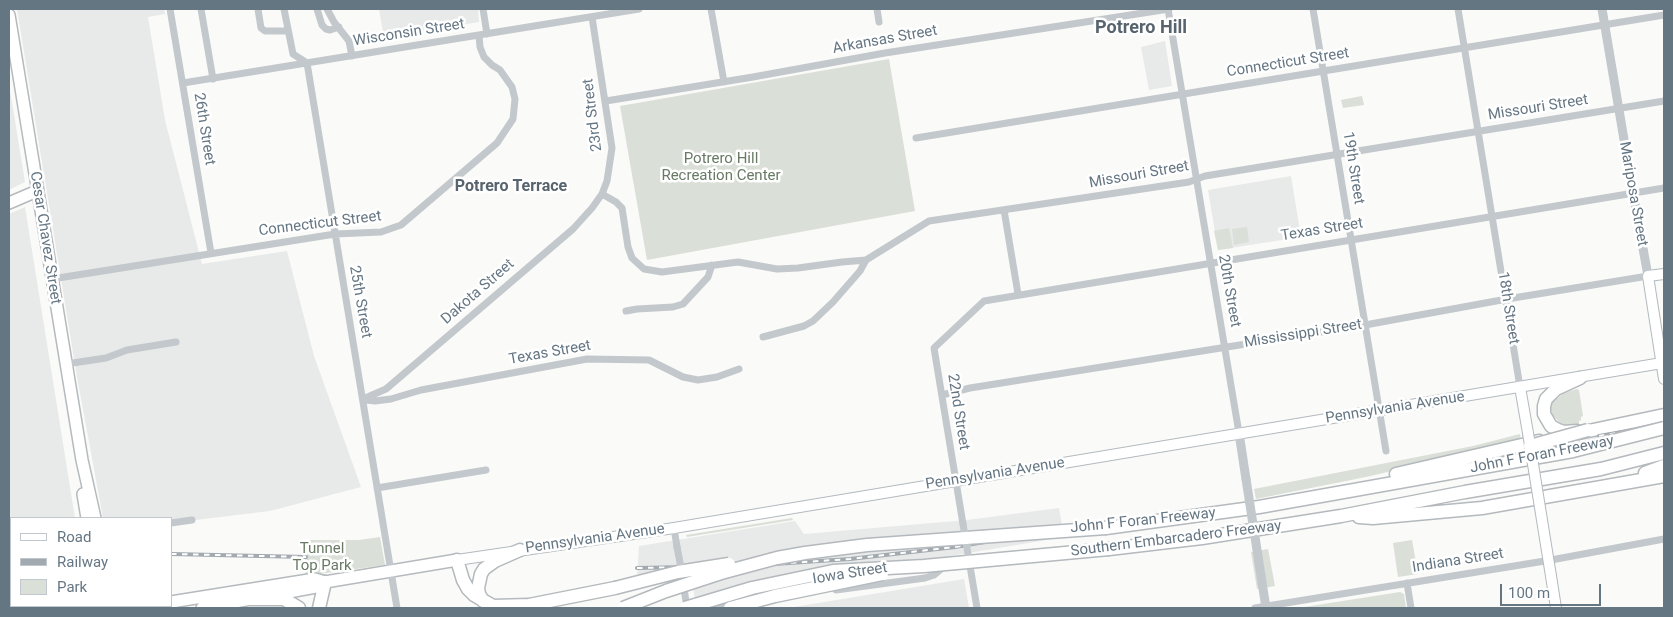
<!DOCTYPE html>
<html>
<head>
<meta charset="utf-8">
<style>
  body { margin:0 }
  #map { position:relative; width:1673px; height:617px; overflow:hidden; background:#fafaf8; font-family:Roboto,sans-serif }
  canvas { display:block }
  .frame { position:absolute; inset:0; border:10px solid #657683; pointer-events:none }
  .legend { position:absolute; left:10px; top:517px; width:162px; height:90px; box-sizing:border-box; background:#fff; border:1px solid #c1c8cd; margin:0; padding:6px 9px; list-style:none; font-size:15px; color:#657683 }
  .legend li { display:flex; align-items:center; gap:10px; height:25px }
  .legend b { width:25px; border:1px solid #c1c8cd }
  .scale { position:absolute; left:1500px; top:584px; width:101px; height:22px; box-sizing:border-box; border:2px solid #657683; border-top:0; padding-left:6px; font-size:15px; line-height:18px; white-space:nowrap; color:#657683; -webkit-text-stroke:4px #fff; paint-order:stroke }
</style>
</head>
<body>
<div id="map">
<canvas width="1673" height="617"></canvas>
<div class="frame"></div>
<ul class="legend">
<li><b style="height:6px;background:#fff"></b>Road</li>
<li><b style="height:6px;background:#a2aab0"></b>Railway</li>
<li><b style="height:14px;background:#dadfd7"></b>Park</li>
</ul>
<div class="scale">100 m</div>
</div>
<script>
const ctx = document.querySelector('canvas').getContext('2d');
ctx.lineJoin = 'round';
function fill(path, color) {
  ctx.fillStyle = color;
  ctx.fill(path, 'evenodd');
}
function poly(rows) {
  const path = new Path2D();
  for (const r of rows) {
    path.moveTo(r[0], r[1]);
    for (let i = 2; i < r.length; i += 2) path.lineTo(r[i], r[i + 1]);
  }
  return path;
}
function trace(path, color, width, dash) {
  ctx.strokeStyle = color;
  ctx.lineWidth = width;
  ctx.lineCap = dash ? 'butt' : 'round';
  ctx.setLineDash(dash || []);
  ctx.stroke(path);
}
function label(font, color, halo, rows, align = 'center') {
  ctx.font = font + ' Roboto,sans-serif';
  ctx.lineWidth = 5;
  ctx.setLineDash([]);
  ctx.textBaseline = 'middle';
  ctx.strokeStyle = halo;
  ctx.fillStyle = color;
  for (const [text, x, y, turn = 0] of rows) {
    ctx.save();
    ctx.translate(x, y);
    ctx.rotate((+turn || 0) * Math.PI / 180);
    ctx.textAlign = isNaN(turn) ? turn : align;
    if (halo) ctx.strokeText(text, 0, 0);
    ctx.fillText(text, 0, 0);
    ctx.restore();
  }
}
const built = poly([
  [17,9,164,9,165,14,148,17,165,120,202,264,287,251,314,356,361,487,270,511,171,523,171,518,103,518,77,377],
  [379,9,478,9,479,22,384,38],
  [1165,41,1172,86,1149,90,1141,47],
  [9,84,25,182,9,190],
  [1291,176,1301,237,1218,250,1208,190],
  [25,207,75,518,11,518,11,533,9,533,9,214],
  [1059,508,1064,537,695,599,691,578,637,578,639,546,795,521,804,534,967,520],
  [964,579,969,608,788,608]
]);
const green = poly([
  [889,59,915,211,647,260,620,106],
  [1362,96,1364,105,1343,108,1341,100],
  [1247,227,1249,242,1234,245,1232,229],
  [1229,228,1233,248,1218,250,1214,231],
  [1577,389,1579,390,1583,416,1581,417,1581,420,1579,421,1579,425,1563,425,1553,416,1551,410,1551,403,1555,397,1558,398,1563,393],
  [1520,434,1521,441,1366,477,1256,499,1254,489,1473,446],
  [792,518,793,520,687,537,686,535],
  [380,537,385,565,305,576,305,540,359,540],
  [1412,540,1418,574,1398,577,1393,543],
  [1268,549,1275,586,1257,589,1251,552],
  [1400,592,1404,594,1406,608,1298,608]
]);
const minor = poly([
  [170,9,211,253],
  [201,9,213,79],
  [258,9,261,28,265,31,287,31],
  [284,9,293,54,307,63,397,608],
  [317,9,322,25,326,29,330,30,339,27],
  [327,9,334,22,349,41,352,56],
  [483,9,487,34],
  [711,9,724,82],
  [877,9,879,22],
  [1168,9,1239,433],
  [1313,9,1386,451],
  [1458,9,1520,387],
  [183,83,639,9],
  [606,101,753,77,885,53,1169,9],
  [916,138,1664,15],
  [602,194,616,202,622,208,628,247,632,258,644,269,662,272,738,262,777,269,798,268,842,262,866,260,929,221,1189,182,1205,176,1664,101],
  [1004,210,1018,294],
  [52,279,335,234,381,232,401,225,497,143,513,119,515,99,512,87,500,70,492,65,484,57,480,47,479,35],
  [626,311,637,309,673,307,683,304,708,277,712,265],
  [763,337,804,326,813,321,833,302,860,271,866,260],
  [66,364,106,358,127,350,176,342],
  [942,395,970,388,1365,325,1507,299,1648,276],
  [363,399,386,389,573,229,592,208,602,194,607,181,612,148,592,17],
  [366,400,375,401,391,399,421,390,587,359,649,360,683,377,698,380,717,377,739,369],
  [377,488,486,470],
  [171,523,192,520],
  [963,524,934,348,984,301,1664,188],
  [674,528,677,547],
  [969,560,977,608],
  [682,576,687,608],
  [1407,583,1411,608],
  [836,590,925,578,934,575,941,569],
  [717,608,732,605],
  [1255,608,1551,560,1664,539]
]);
const tertiary = poly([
  [1602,9,1633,193,1648,276],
  [1239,433,1246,479]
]);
const secondary = poly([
  [1664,274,1648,276,1664,379],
  [1520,387,1528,433],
  [457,560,674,528,1662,363],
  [1551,576,1556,608]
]);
const primary = poly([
  [9,15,82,460,95,518],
  [9,203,37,191],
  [83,494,87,518],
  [171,602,315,579,325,582],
  [105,606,106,608],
  [115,606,116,608],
  [128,606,151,606],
  [202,608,316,587,325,582,457,560]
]);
const motorway = poly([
  [1577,431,1564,432,1558,430,1551,426,1544,414,1544,406,1546,399,1556,389,1580,378],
  [1579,433,1664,415],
  [1645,473,1664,466],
  [1396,474,1539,441],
  [1359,517,1373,518,1482,508,1664,476],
  [1106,528,1259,507,1573,451],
  [1109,549,1202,538,1341,516,1465,492,1601,469,1664,453],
  [457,560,463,580,468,589,474,595,493,606,529,605,615,588],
  [9,585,11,586],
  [9,598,11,598],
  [252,599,284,599,299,608],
  [483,601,479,594,478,588,481,574,484,569,495,561,520,550],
  [319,608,325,582]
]);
const rail = poly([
  [1599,436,1664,425],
  [9,551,11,551],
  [171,554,306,557],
  [637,568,743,566,850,559,955,547,1050,531]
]);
const minorBridge = poly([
  [963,524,969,560],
  [677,547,682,573]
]);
const tertiaryBridge = poly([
  [1246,479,1266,608]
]);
const secondaryBridge = poly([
  [1528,433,1551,576]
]);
const motorwayBridge = poly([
  [1530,446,1588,430],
  [1573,451,1664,428],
  [615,588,678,572,729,564],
  [38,606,46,608],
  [623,608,666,591,721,573,777,558,805,553,867,545,1106,528],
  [685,608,752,588,833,571,924,566,1109,549],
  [730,608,775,596,882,574]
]);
const streetNames = [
  ["Wisconsin Street",409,33,-9],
  ["Arkansas Street",885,40,-10],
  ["Connecticut Street",1288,63,-9],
  ["Missouri Street",1538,108,-9],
  ["23rd Street",593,115,-97],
  ["26th Street",204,129,81],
  ["19th Street",1353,168,81],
  ["Missouri Street",1139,175,-10],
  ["Mariposa Street",1633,194,80],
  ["Connecticut Street",320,224,-7],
  ["Texas Street",1322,230,-9],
  ["Cesar Chavez Street",45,238,81],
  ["20th Street",1229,291,80],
  ["Dakota Street",478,292,-41],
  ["25th Street",360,302,80],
  ["18th Street",1508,308,81],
  ["Mississippi Street",1303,334,-9],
  ["Texas Street",550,353,-10],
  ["Pennsylvania Avenue",1395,408,-9],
  ["22nd Street",958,412,81],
  ["John F Foran Freeway",1542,455,-11],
  ["Pennsylvania Avenue",995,474,-9],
  ["John F Foran Freeway",1143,521,-6],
  ["Pennsylvania Avenue",595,539,-8],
  ["Southern Embarcadero Freeway",1176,539,-7],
  ["Indiana Street",1458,561,-9],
  ["Iowa Street",850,574,-9]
];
const parkNames = [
  ["Potrero Hill",721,159],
  ["Recreation Center",721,176],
  ["Tunnel",322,549],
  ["Top Park",322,566]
];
const neighbourhoodNames = [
  ["Potrero Terrace",511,187]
];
const quarterNames = [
  ["Potrero Hill",1141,28]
];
fill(built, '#e8e9e9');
fill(green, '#dadfd7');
trace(secondary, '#b3babf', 12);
trace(primary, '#b5babe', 14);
trace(motorway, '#b4b9bd', 15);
trace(minor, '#c3c8cc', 7);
trace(tertiary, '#c3c8cc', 9);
trace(secondary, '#fff', 10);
trace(primary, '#fff', 11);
trace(motorway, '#fff', 12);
trace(rail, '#a2aab0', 4);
trace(rail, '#fff', 2, [5.5]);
trace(secondaryBridge, '#b3babf', 12, []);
trace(motorwayBridge, '#b4b9bd', 15, []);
trace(minorBridge, '#c3c8cc', 7);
trace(tertiaryBridge, '#c3c8cc', 9);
trace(secondaryBridge, '#fff', 10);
trace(motorwayBridge, '#fff', 12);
label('15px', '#657683', '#fff', streetNames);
label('15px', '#687a64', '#fff', parkNames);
label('bold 16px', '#57646e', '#fff', neighbourhoodNames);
label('bold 18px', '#57646e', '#fff', quarterNames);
</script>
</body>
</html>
